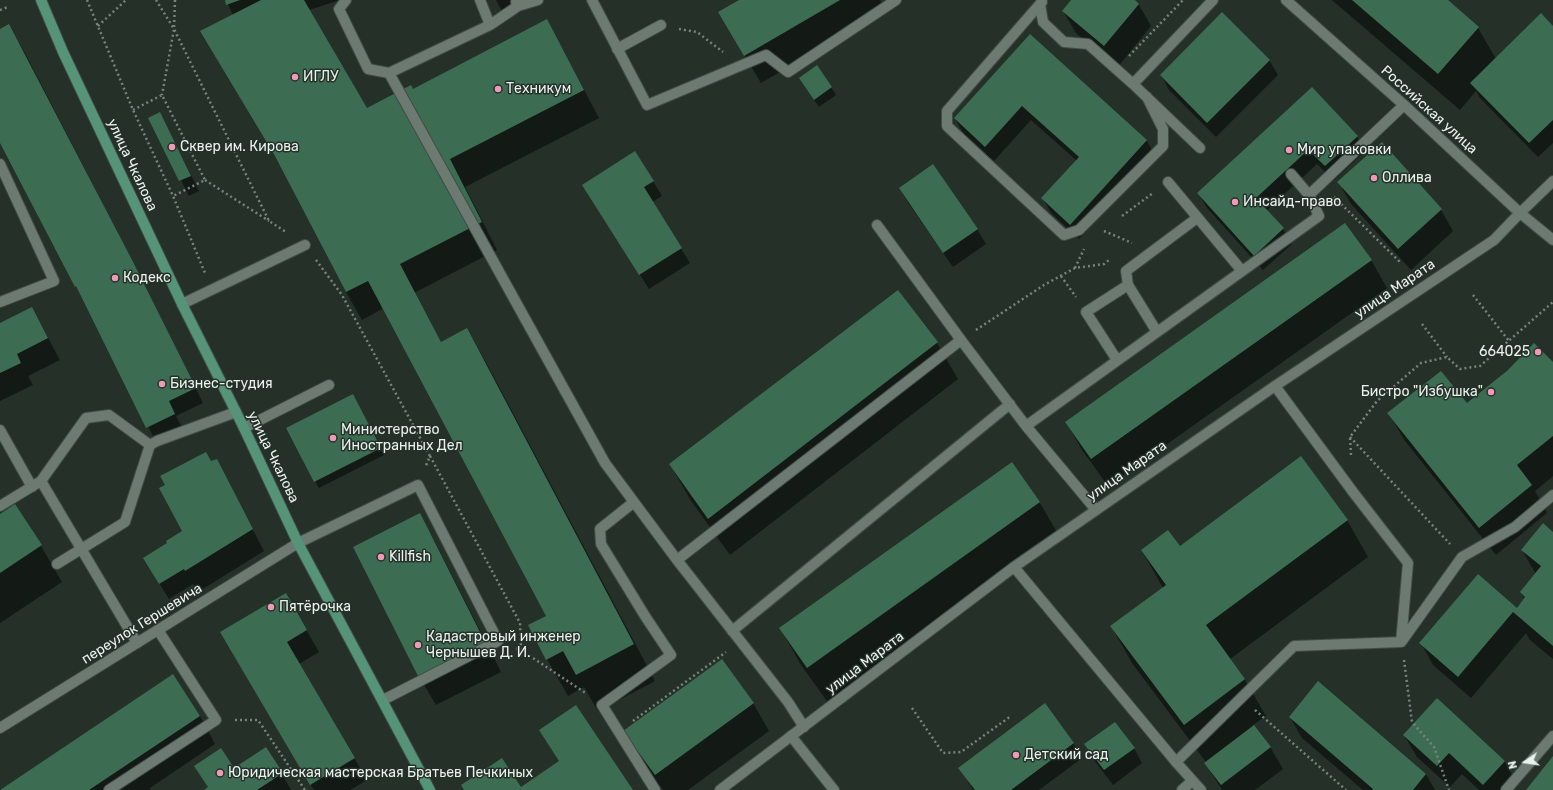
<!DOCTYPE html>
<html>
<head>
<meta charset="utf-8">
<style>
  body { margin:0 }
  #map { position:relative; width:1553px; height:790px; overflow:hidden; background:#243028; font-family:Rubik,sans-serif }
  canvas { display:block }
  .north { position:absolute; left:1505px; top:742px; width:40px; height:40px; -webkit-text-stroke:3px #243028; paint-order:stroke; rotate:257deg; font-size:11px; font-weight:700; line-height:16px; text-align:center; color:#eaf2ed }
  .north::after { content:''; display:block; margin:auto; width:14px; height:18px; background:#eaf2ed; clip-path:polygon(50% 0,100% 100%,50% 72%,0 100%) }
</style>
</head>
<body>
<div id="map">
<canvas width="1553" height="790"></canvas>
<div class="north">N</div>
</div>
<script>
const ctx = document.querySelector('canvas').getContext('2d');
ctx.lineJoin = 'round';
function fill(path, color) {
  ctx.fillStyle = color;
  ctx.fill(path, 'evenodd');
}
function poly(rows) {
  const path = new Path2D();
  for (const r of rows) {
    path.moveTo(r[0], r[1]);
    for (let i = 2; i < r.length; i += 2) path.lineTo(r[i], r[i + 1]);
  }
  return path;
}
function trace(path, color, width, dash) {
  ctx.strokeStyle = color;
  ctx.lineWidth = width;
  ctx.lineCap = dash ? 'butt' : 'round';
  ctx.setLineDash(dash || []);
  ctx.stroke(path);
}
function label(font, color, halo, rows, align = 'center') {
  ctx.font = font + ' Rubik,sans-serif';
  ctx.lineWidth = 3;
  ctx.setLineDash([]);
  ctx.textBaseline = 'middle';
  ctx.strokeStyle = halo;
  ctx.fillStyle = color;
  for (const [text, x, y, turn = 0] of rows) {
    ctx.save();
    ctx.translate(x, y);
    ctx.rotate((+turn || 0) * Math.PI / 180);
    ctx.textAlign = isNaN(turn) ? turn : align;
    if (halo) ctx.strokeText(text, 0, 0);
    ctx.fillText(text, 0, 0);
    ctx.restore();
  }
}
const shadow = poly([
  [226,0,340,0,309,10,367,109,413,90,547,20,599,118,465,187,497,250,414,293,441,343,467,329,488,366,655,681,598,711,584,687,568,696,547,659,547,616,384,308,362,320,346,292,277,157,233,15],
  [496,0,541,0,503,13],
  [741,0,880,0,886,10,761,83,719,13],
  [1072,0,1133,0,1139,5,1151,26,1117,68,1076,33,1063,11],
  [1332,0,1446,0,1478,28,1496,59,1553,27,1553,143,1538,157,1480,98,1476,91,1460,110],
  [9,26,25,53,92,183,203,403,176,416,183,429,156,442,88,308,0,141,0,30],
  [1030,35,1147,141,1155,156,1079,239,1051,213,1043,198,1077,161,1031,120,994,161,963,133,955,118],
  [1269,60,1278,75,1216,137,1169,90,1161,75],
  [817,66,836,95,819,107,804,85],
  [1312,88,1357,137,1365,151,1334,180,1317,164,1266,211,1283,229,1292,244,1263,270,1207,208,1198,193],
  [160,114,199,191,189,196,150,119],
  [653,181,662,196,652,202,690,263,649,289,592,200],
  [1339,183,1441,210,1453,231,1411,270,1351,204],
  [900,189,977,229,986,244,953,267,909,204],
  [1371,260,1387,288,1108,486,1082,450,1066,422],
  [32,308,60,360,28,376,33,385,0,401,0,324],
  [937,343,958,379,730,555,691,501,670,464],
  [1553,363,1553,476,1535,491,1547,513,1496,555,1405,441,1389,414,1467,405],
  [357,403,384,455,319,488,315,481],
  [216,460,264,551,198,592,193,584,169,599,153,573,167,544,183,532,211,462],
  [1012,464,1040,503,1061,539,829,704,801,665,780,628],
  [419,514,435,542,501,672,436,705,420,678],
  [0,515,41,546,62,582,0,623],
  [1347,520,1368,557,1230,659,1245,680,1266,716,1253,725,1270,747,1283,769,1255,790,1222,790,1205,763,1206,762,1132,663,1111,626,1163,588,1142,551,1180,547],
  [1553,533,1553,659,1530,640,1526,633,1471,698,1433,665,1421,643,1517,609,1525,600,1521,592,1536,574,1522,550],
  [286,595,319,652,299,664,367,780,350,790,314,790,234,654],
  [172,675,200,716,215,744,150,788,151,790,0,790],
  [753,703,769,731,688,790,663,790,640,759,624,731],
  [1290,717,1426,774,1435,790,1363,790,1302,738],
  [1404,735,1504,761,1517,783,1511,790,1479,790,1462,774,1450,787,1417,757],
  [1073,743,1082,758,1039,790,973,790,960,768],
  [1086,745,1134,748,1142,763,1113,785,1094,760],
  [196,766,282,774,291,790,206,790,209,788]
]);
const building = poly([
  [225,0,240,0,226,5],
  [261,0,304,0,367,108,411,85,413,89,547,19,584,90,450,159,482,222,400,264,441,342,467,328,634,644,576,675,563,651,546,660,528,625,546,616,368,281,346,292,275,156,200,31],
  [739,0,840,0,744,56,718,12],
  [1071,0,1135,0,1139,4,1104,46,1062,11],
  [1352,0,1448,0,1479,27,1438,74],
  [1222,12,1270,60,1207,123,1160,75],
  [1541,13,1553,26,1553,120,1529,143,1470,83],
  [9,24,131,258,196,388,169,401,175,414,146,428,76,286,75,287,0,143,0,29],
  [1030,34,1147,140,1070,225,1041,198,1079,157,1022,106,985,147,954,118],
  [817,65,832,87,814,100,799,78],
  [1312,87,1358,136,1325,166,1308,150,1256,198,1284,228,1254,256,1197,193],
  [160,112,191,176,179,181,148,118],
  [1382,142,1442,209,1398,249,1337,182],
  [635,151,654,181,644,187,682,248,639,275,582,185],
  [933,164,978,229,943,253,899,188],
  [1345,223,1372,260,1091,459,1065,422],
  [898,290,938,342,708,519,669,464],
  [32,307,48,338,17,354,21,363,0,373,0,323],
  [1534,343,1553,362,1553,436,1517,465,1532,485,1479,528,1387,413,1441,371,1467,403,1508,370],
  [353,394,381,448,314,482,286,428],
  [206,452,211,461,217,459,253,529,185,571,184,569,159,584,143,558,167,543,166,541,182,531,159,488,165,485,160,476],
  [1301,456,1348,520,1206,625,1245,679,1184,725,1110,626,1166,585,1141,550,1168,530,1180,546],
  [1012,462,1040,502,807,668,779,628],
  [15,504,42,545,0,573,0,514],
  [420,513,486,644,419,678,353,547],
  [1543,523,1553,532,1553,646,1513,612,1458,677,1419,643,1478,574,1517,608,1525,597,1520,592,1541,566,1521,550],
  [286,593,307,630,287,642,355,758,310,785,220,632],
  [722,659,754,703,655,775,623,731],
  [173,674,200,716,89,790,0,790],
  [1318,681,1426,774,1413,790,1372,790,1373,789,1289,717],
  [1437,698,1505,761,1483,785,1449,753,1437,766,1403,735],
  [1045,703,1074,743,1011,790,975,790,958,768],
  [576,705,633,790,464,790,461,785,502,758,521,787,559,761,539,730],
  [1115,722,1135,748,1104,770,1084,744],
  [1254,725,1271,747,1221,785,1204,763],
  [266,747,283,773,257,790,204,790,208,787,194,766,221,748,234,768],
  [1553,756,1553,790,1526,790]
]);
const path = poly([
  [87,0,133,110,173,196,205,273],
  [156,0,174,29,162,95],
  [175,0,174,29,269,221,286,232],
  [0,10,8,7],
  [98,26,126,0],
  [679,29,697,32,723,52],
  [1129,56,1183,0],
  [133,110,162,95,205,180,173,196],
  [205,180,269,221],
  [1334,197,1401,263],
  [1122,216,1153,193],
  [1104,231,1132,243],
  [316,260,342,295,430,456,425,468],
  [1075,268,1084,249],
  [1061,276,1076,297],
  [1473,295,1509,341],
  [1422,324,1447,357],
  [976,330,1044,285,1075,268,1104,264,1109,260],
  [1350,437,1450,544],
  [1351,455,1350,437,1377,401,1421,363,1447,357,1460,369,1480,366,1553,302],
  [430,456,520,623,521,650],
  [516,648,521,650,587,694],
  [1404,660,1412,722,1434,747,1449,790],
  [912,708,943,753,961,752,1011,716],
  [1255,710,1346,790],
  [235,720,258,720,305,790],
  [633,721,726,652]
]);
const service = poly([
  [346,0,339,9,368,69,389,73,490,25,518,6],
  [480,0,490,25],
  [592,0,647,105,766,55,788,72,896,0],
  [516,2,518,6,538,0],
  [1042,2,1040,4,1043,22,1064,42,1088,44,1133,84,1213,0],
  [1040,4,947,111,947,126,1064,235,1079,230,1163,146,1163,129,1147,97],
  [617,49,661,25],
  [389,73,605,463,677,560],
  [1133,84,1200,148],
  [0,164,54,281,0,302],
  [1291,174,1309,195],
  [1168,182,1242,271],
  [877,225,961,340],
  [182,304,305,245],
  [1157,332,1128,285,1126,271,1197,218],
  [1117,360,1086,312,1128,285],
  [244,428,329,385],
  [0,430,32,487],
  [41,481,137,643],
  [634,502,600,529,601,544,645,616,671,655,602,705,655,790],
  [0,506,41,481,86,418,109,415,150,445,157,441,236,412],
  [1096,510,1026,426,1319,216,1309,195,1404,105],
  [298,543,418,485,498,641,383,700],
  [57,564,125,522,150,445],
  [732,631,1010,404],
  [1402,641,1462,557,1515,527,1553,495],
  [804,727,788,702,677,560,961,340,1026,426],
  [791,736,834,790],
  [1176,762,1294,646,1401,642,1408,563,1353,492,1275,386],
  [109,790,216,720,158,630],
  [1182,790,1192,781]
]);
const minor = poly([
  [1014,567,1176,762,1201,790],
  [0,728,298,543],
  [720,790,1014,567,1275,386,1494,240,1520,213],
  [1506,790,1553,736]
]);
const tertiary = poly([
  [1286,0,1404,105,1520,213,1553,240],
  [1520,213,1553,181]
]);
const secondary = poly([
  [41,0,63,52,182,304,244,428,298,543,430,790]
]);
const markers = [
  [295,77,4,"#ef9ab8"],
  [498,89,4,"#ef9ab8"],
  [172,147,4,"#ef9ab8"],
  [1289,150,4,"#ef9ab8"],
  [1374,178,4,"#ef9ab8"],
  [1235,202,4,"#ef9ab8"],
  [115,278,4,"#ef9ab8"],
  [1538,352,4,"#ef9ab8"],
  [162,384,4,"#ef9ab8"],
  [1491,392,4,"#ef9ab8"],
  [333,438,4,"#ef9ab8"],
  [381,557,4,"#ef9ab8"],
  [271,607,4,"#ef9ab8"],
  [418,645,4,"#ef9ab8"],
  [1016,755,4,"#ef9ab8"],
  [220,773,4,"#ef9ab8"]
];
const poiNames = [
  ["ИГЛУ",303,77],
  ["Техникум",506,89],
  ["Сквер им. Кирова",180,147],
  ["Мир упаковки",1297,150],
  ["Оллива",1382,178],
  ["Инсайд-право",1243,202],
  ["Кодекс",123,278],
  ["664025",1530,352,"right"],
  ["Бизнес-студия",170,384],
  ["Бистро \"Избушка\"",1483,392,"right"],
  ["Министерство",341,430],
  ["Иностранных Дел",341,446],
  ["Killfish",389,557],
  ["Пятёрочка",279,607],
  ["Кадастровый инженер",426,637],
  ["Чернышев Д. И.",426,653],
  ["Детский сад",1024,755],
  ["Юридическая мастерская Братьев Печкиных",228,773]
];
const streetNames = [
  ["Российская улица",1429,110,42],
  ["улица Чкалова",132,165,65],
  ["улица Марата",1395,289,-34],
  ["улица Чкалова",273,457,64],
  ["улица Марата",1127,471,-35],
  ["переулок Гершевича",142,624,-32],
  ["улица Марата",865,663,-37]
];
fill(shadow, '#0007');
fill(building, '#3c6d52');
trace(service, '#414c46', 12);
trace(minor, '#414c46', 12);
trace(tertiary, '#414c46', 12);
trace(secondary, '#414c46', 12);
trace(path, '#79837d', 2.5, [2, 3]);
trace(service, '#6c7a71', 10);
trace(minor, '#6c7a71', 10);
trace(tertiary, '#6c7a71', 10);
trace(secondary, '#569477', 10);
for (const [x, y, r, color] of markers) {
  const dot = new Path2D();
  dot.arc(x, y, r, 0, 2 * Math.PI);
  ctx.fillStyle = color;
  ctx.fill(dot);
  trace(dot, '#243028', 1.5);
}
label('14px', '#eaf2ed', '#243028', poiNames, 'left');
label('14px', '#eaf2ed', '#243028', streetNames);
</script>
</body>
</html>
